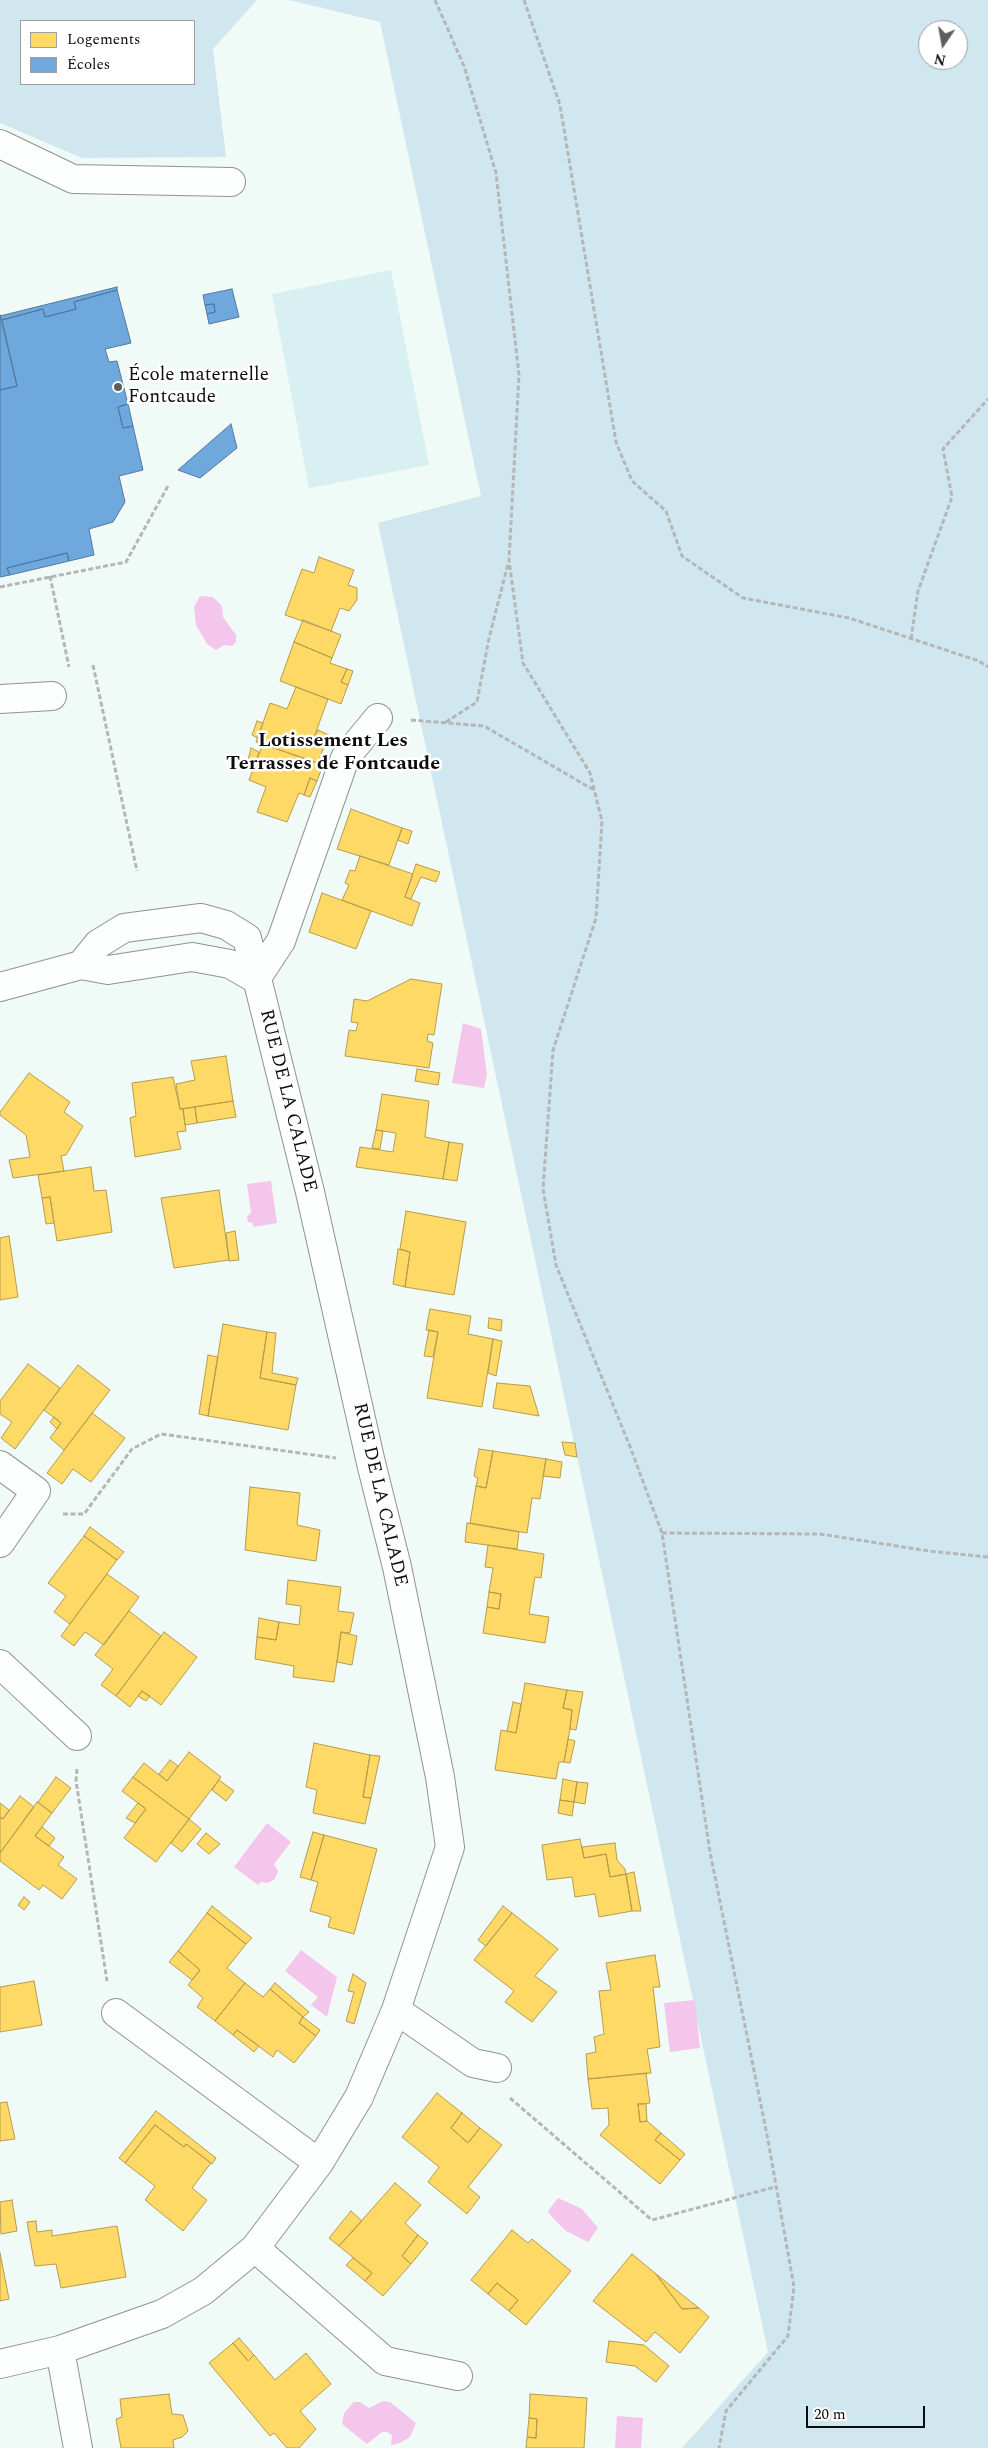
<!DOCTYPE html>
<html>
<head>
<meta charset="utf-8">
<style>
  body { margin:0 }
  #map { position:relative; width:988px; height:2448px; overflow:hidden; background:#f0faf7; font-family:Spectral,serif }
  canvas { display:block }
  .legend { position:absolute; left:20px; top:20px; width:175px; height:65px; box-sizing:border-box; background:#fff; border:1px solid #9e9e9e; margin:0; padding:6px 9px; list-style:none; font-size:15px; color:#0c0c0c }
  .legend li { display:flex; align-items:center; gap:10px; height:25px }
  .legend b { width:25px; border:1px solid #9e9e9e }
  .north { position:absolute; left:918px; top:20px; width:50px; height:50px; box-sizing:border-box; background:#fff; border:1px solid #9e9e9e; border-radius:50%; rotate:192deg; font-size:14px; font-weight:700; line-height:20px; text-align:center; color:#0c0c0c }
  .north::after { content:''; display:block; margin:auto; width:18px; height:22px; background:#5c5f5e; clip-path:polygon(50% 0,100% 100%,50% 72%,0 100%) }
  .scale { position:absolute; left:806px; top:2406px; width:119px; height:22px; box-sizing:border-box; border:2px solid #0c0c0c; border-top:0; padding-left:6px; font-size:15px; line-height:18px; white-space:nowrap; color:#0c0c0c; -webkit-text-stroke:4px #fff; paint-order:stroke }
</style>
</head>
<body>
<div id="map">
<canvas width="988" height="2448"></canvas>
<ul class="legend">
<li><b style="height:14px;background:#ffd966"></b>Logements</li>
<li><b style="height:14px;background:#6fa8dc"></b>Écoles</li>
</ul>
<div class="north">N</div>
<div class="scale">20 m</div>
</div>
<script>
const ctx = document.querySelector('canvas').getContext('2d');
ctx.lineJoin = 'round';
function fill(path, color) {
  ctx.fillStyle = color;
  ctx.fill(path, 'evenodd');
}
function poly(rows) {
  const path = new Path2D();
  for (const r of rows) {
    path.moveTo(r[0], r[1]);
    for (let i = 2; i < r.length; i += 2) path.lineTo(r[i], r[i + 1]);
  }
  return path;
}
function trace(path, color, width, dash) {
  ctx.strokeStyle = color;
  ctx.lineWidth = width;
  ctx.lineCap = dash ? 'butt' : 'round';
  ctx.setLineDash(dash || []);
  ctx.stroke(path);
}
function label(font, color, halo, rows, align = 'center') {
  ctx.font = font + ' Spectral,serif';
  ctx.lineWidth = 5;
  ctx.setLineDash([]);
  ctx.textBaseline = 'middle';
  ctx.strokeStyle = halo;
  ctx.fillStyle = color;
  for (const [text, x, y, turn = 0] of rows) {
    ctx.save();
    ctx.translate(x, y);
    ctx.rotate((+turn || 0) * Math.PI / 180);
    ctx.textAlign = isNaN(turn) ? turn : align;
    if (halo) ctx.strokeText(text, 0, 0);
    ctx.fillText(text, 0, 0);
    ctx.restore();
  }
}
const green = poly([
  [0,0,257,0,213,49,226,157,82,158,0,123],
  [21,21,194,21,194,84,21,84],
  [289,0,988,0,988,2448,682,2448,768,2352,378,523,481,496,380,22],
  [928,30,958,30,958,60,928,60]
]);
const pitch = poly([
  [391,270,429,465,309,488,272,294]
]);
const water = poly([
  [200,596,213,597,222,606,223,617,236,635,236,642,232,646,224,645,216,650,207,644,196,625,194,607],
  [463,1023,481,1029,487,1075,484,1088,452,1083],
  [271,1181,277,1223,253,1227,253,1223,248,1222,247,1217,251,1212,247,1184],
  [267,1823,291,1842,274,1864,278,1871,275,1879,268,1883,261,1882,258,1885,234,1867],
  [301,1950,337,1977,327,2017,311,2005,318,1997,285,1971],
  [695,2000,700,2048,670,2052,664,2003],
  [558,2198,582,2209,598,2228,588,2242,566,2231,551,2216,548,2211],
  [383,2401,390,2402,416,2423,410,2437,400,2443,391,2445,392,2435,387,2432,382,2432,367,2444,342,2424,344,2413,354,2402,360,2402,369,2408],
  [617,2416,643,2418,641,2448,615,2448]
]);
const homes = poly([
  [319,557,354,570,348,585,357,588,357,600,349,611,340,608,331,631,285,615,302,569,314,573,319,557],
  [303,620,341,635,332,658,294,642,303,620],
  [294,642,332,658,330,663,347,669,341,682,348,685,341,704,280,681,294,642],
  [347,669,353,671,348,685,341,682,347,669],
  [296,687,328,699,313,740,325,744,318,763,256,742,270,703,287,709,296,687],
  [257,721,263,723,258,738,252,735,257,721],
  [318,730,329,735,325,744,313,740,318,730],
  [263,744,323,765,317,781,310,778,304,795,299,793,287,822,257,812,266,787,249,780,263,744],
  [251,748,259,752,253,768,247,764,251,748],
  [310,778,317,781,310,797,304,795,310,778],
  [351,809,402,828,389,865,337,849,351,809],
  [402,828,412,831,408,844,398,840,402,828],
  [360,856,413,874,405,897,420,903,412,926,342,900,349,885,345,883,350,870,355,871,360,856],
  [416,864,440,872,436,882,421,877,411,899,405,897,416,864],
  [322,893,371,911,356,949,309,932,322,893],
  [411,979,442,984,434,1035,428,1034,427,1041,433,1043,429,1068,345,1056,349,1030,356,1031,358,1023,351,1022,354,999,367,1001,411,979],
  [226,1056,233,1101,180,1109,176,1084,195,1080,191,1061,226,1056],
  [417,1069,440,1073,438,1085,415,1081,417,1069],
  [29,1073,70,1102,64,1112,83,1126,66,1155,61,1156,64,1171,13,1178,9,1160,30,1157,26,1135,0,1115,0,1112,29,1073],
  [173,1077,180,1109,183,1109,186,1131,177,1132,181,1149,135,1157,130,1118,136,1116,132,1083,173,1077],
  [382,1094,429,1101,425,1137,449,1142,443,1179,356,1167,360,1147,393,1152,396,1133,376,1130,382,1094],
  [233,1101,236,1117,197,1123,195,1107,233,1101],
  [195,1107,197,1123,185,1125,183,1109,195,1107],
  [376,1130,383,1131,380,1149,372,1148,376,1130],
  [449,1142,463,1144,457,1181,443,1179,449,1142],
  [91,1167,94,1191,106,1190,112,1232,57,1241,50,1197,42,1198,38,1175,91,1167],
  [219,1190,229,1260,174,1268,161,1198,219,1190],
  [50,1197,54,1223,46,1224,42,1198,50,1197],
  [406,1211,466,1222,454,1295,405,1287,410,1252,400,1249,406,1211],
  [235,1231,239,1260,229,1261,226,1233,235,1231],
  [9,1236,18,1297,0,1300,0,1238,9,1236],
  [398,1249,410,1252,405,1287,393,1284,398,1249],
  [430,1309,471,1316,468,1334,493,1339,482,1407,427,1398,438,1332,426,1330,430,1309],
  [489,1318,502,1320,501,1331,488,1328,489,1318],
  [223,1324,267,1332,260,1378,296,1385,288,1430,208,1416,223,1324],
  [429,1330,438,1332,433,1357,424,1356,429,1330],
  [267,1332,276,1333,272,1373,298,1378,296,1385,260,1378,267,1332],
  [493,1339,502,1341,496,1376,488,1373,493,1339],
  [208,1355,218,1357,208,1416,199,1414,208,1355],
  [28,1364,60,1388,15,1449,1,1438,12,1422,0,1414,0,1401,28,1364],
  [78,1365,110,1390,64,1450,50,1438,61,1423,44,1410,78,1365],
  [497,1383,530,1386,539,1416,493,1408,497,1383],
  [92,1413,125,1438,91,1482,73,1469,62,1484,47,1473,92,1413],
  [54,1417,61,1423,57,1429,50,1422,54,1417],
  [562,1442,575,1443,577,1457,565,1455,562,1442],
  [479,1449,493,1451,486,1488,476,1486,478,1478,474,1476,479,1449],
  [493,1451,546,1459,540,1499,532,1498,527,1533,470,1523,476,1486,486,1488,493,1451],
  [546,1459,562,1462,560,1478,543,1476,546,1459],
  [250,1487,300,1493,297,1525,320,1530,316,1561,245,1550,250,1487],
  [467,1523,519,1532,517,1549,465,1542,467,1523],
  [90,1527,124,1552,117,1560,84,1536,90,1527],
  [84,1536,117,1560,70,1624,54,1612,66,1596,48,1583,84,1536],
  [488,1545,544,1554,541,1578,535,1577,529,1614,549,1617,545,1643,483,1633,487,1607,499,1609,501,1594,489,1592,493,1568,485,1567,488,1545],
  [107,1574,139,1597,104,1645,85,1632,74,1646,61,1636,107,1574],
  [288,1580,341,1587,338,1611,354,1613,350,1633,341,1632,334,1682,293,1677,294,1666,255,1659,257,1637,276,1640,279,1622,299,1625,301,1606,286,1604,288,1580],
  [489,1592,501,1594,499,1609,487,1607,489,1592],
  [129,1611,161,1636,116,1696,101,1685,113,1669,95,1655,129,1611],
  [259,1618,279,1622,276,1640,257,1637,259,1618],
  [164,1632,197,1657,161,1705,142,1691,130,1707,116,1696,164,1632],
  [341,1632,357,1636,352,1665,337,1662,341,1632],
  [525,1683,567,1690,563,1708,572,1710,570,1729,564,1762,559,1762,556,1779,495,1770,501,1730,516,1733,525,1683],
  [567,1690,583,1692,576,1730,570,1729,572,1710,563,1708,567,1690],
  [142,1691,150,1696,146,1701,138,1696,142,1691],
  [513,1702,521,1704,516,1733,507,1731,513,1702],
  [568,1739,575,1741,570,1763,564,1762,568,1739],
  [314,1743,370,1755,363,1797,371,1798,365,1824,313,1813,317,1790,306,1787,314,1743],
  [189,1752,221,1777,189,1819,133,1777,144,1763,167,1781,189,1752],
  [370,1755,380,1756,371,1798,363,1797,370,1755],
  [170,1760,178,1766,167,1781,159,1774,170,1760],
  [56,1777,71,1788,52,1813,38,1802,56,1777],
  [133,1777,189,1819,156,1862,124,1838,146,1809,122,1791,133,1777],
  [563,1779,577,1782,574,1802,560,1800,563,1779],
  [219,1780,234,1791,226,1801,212,1790,219,1780],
  [577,1782,588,1783,585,1804,574,1802,577,1782],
  [20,1796,34,1807,0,1853,0,1817,3,1819,20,1796],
  [560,1800,574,1802,572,1816,558,1813,560,1800],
  [37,1802,52,1813,35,1836,64,1857,58,1865,77,1879,62,1899,43,1885,39,1890,0,1861,0,1853,37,1802],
  [0,1803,9,1810,3,1819,0,1817,0,1803],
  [138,1803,146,1809,135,1823,126,1818,138,1803],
  [189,1819,201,1829,182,1852,171,1843,189,1819],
  [42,1827,55,1838,49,1846,35,1836,42,1827],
  [313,1832,324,1835,311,1880,300,1877,313,1832],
  [206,1833,220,1844,209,1854,197,1844,206,1833],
  [324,1835,377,1849,354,1934,328,1927,331,1917,310,1911,318,1882,311,1880,324,1835],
  [580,1839,584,1858,606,1854,610,1877,626,1874,632,1911,599,1917,595,1894,575,1897,572,1877,547,1880,542,1845,580,1839],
  [615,1843,617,1860,625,1869,626,1874,610,1877,606,1854,584,1858,582,1847,615,1843],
  [634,1872,641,1911,632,1911,626,1874,634,1872],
  [24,1897,30,1902,24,1910,18,1905,24,1897],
  [212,1906,252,1938,246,1944,207,1913,212,1906],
  [503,1906,512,1913,486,1946,478,1940,503,1906],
  [207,1913,246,1944,227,1968,245,1983,215,2021,197,2007,203,1998,188,1985,200,1970,178,1951,207,1913],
  [512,1913,558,1949,535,1976,557,1992,532,2022,505,2002,514,1991,474,1960,512,1913],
  [178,1951,200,1970,192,1980,169,1962,178,1951],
  [655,1955,660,1987,653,1987,660,2047,647,2049,651,2073,588,2079,586,2054,596,2052,594,2037,604,2034,599,1991,611,1990,606,1963,655,1955],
  [353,1974,366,1983,354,2024,346,2021,354,1992,348,1991,353,1974],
  [34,1981,42,2025,0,2032,0,1987,34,1981],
  [245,1983,263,1997,270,1989,303,2017,299,2023,316,2036,294,2063,277,2050,273,2057,237,2030,233,2035,215,2021,245,1983],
  [275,1983,309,2012,303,2017,270,1989,275,1983],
  [303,2017,320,2030,316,2036,299,2023,303,2017],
  [237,2030,259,2046,254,2052,233,2035,237,2030],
  [646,2073,650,2103,638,2104,640,2122,647,2121,661,2133,655,2140,680,2160,660,2184,600,2135,609,2125,608,2108,592,2109,588,2079,646,2073],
  [437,2093,462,2113,451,2128,468,2143,480,2128,502,2145,468,2187,480,2197,467,2214,428,2182,439,2167,402,2137,437,2093],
  [7,2102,15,2139,0,2141,0,2103,7,2102],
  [638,2104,646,2104,647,2121,640,2122,638,2104],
  [156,2111,216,2158,212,2164,186,2144,184,2147,155,2125,125,2163,119,2158,156,2111],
  [462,2113,480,2128,468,2143,451,2128,462,2113],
  [155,2125,184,2147,186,2144,211,2163,192,2188,207,2200,183,2231,145,2200,155,2186,125,2163,155,2125],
  [661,2133,685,2154,680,2160,655,2140,661,2133],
  [395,2183,421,2205,405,2223,418,2235,402,2256,411,2264,383,2296,365,2281,372,2273,339,2246,395,2183],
  [12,2200,17,2231,1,2234,0,2202,12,2200],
  [351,2211,362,2221,339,2246,329,2238,351,2211],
  [36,2221,37,2232,52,2230,52,2236,117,2226,126,2277,61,2288,56,2264,35,2266,27,2222,36,2221],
  [512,2230,528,2243,532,2239,571,2271,526,2325,509,2311,518,2300,497,2283,488,2294,471,2280,512,2230],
  [418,2235,428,2243,411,2264,402,2256,418,2235],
  [0,2253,9,2299,0,2301,0,2253],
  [632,2254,656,2274,682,2309,699,2308,709,2317,680,2353,655,2332,646,2342,593,2301,632,2254],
  [353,2258,372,2273,365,2281,346,2265,353,2258],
  [656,2274,699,2308,682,2309,656,2274],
  [497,2283,518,2300,509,2311,488,2294,497,2283],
  [239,2338,254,2355,248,2361,233,2343,239,2338],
  [609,2341,644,2345,669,2366,656,2382,635,2366,606,2362,609,2341],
  [233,2343,248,2361,254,2355,275,2380,306,2353,331,2384,300,2411,316,2429,299,2448,287,2448,274,2433,270,2436,209,2363,233,2343],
  [169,2394,172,2414,183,2415,188,2431,182,2437,173,2440,174,2448,121,2448,116,2419,122,2417,120,2399,169,2394],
  [530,2394,587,2398,584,2448,526,2448,527,2437,536,2438,537,2419,529,2418,530,2394],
  [529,2418,537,2419,536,2438,527,2437,529,2418]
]);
const schools = poly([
  [117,287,117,290,74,302,76,309,45,317,43,309,2,320,0,316,117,287],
  [232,289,239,317,209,324,207,314,215,312,214,304,205,305,203,295,232,289],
  [117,290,131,343,105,349,109,362,117,361,128,404,118,407,123,428,133,426,143,470,119,476,125,502,113,522,89,529,94,555,69,561,67,553,7,568,10,575,0,577,0,390,17,386,2,320,43,309,45,317,76,309,74,302,117,290],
  [214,304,215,312,207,314,205,305,214,304],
  [0,315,17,386,0,390,0,315],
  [128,404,133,426,123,428,118,407,128,404],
  [231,424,237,448,200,478,178,470,231,424],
  [67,553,69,561,10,575,7,568,67,553]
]);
const path = poly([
  [435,0,464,66,496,173,519,375,509,560,523,663,590,773,602,821,596,918,553,1050,543,1189,556,1265,631,1449,662,1533,710,1852,768,2140,794,2287,788,2336,726,2411,719,2448],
  [524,0,560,105,616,442,632,481,666,511,682,556,743,598,849,618,979,661,988,667],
  [50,576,69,667],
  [0,587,126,562,168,486],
  [911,639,918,591,952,497,943,449,988,399],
  [93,665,137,871],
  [411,720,484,726,594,790],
  [446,722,477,702,489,638,508,564],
  [63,1514,84,1514,132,1449,161,1434,336,1458],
  [662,1533,820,1534,929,1551,988,1557],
  [77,1769,76,1781,107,1981],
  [510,2098,652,2220,775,2187]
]);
const minor = poly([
  [0,144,73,179,231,182],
  [0,699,52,696],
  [256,979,281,941,345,758,378,718],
  [0,987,81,965,108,970,192,957,230,964,256,979],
  [0,1465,36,1491,0,1543],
  [0,1664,77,1736],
  [396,2010,473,2063,497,2068],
  [116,2013,319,2163],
  [255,2248,385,2361,458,2376],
  [60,2350,78,2448],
  [0,2364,60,2350,162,2314,203,2291,255,2248,319,2163,359,2097,396,2010,450,1847,440,1777,397,1567,371,1463,310,1192,247,938,226,925,201,918,124,928,98,944,81,965]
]);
const markers = [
  [118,387,5,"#5c5f5e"]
];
const poiNames = [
  ["École maternelle",128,376],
  ["Fontcaude",128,398]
];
const streetNames = [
  ["RUE DE LA CALADE",287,1101,76],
  ["RUE DE LA CALADE",379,1495,77]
];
const neighbourhoodNames = [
  ["Lotissement Les",333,742],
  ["Terrasses de Fontcaude",333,765]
];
fill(green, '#d0e7ef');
fill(pitch, '#d9f0f3');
fill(water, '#f4c6ec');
fill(homes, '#ffd966');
trace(homes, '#b69c4b', 1);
fill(schools, '#6fa8dc');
trace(schools, '#51799e', 1);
trace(minor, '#8f9392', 30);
trace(path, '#b5b7b6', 3, [5, 2.5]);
trace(minor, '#fdfefe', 28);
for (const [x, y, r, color] of markers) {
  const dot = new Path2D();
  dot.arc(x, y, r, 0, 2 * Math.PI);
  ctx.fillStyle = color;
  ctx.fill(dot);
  trace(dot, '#fff', 2);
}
label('19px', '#0c0c0c', '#fff', poiNames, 'left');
label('19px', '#0c0c0c', '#fff', streetNames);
label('bold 20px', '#0c0c0c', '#fff', neighbourhoodNames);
</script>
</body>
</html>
